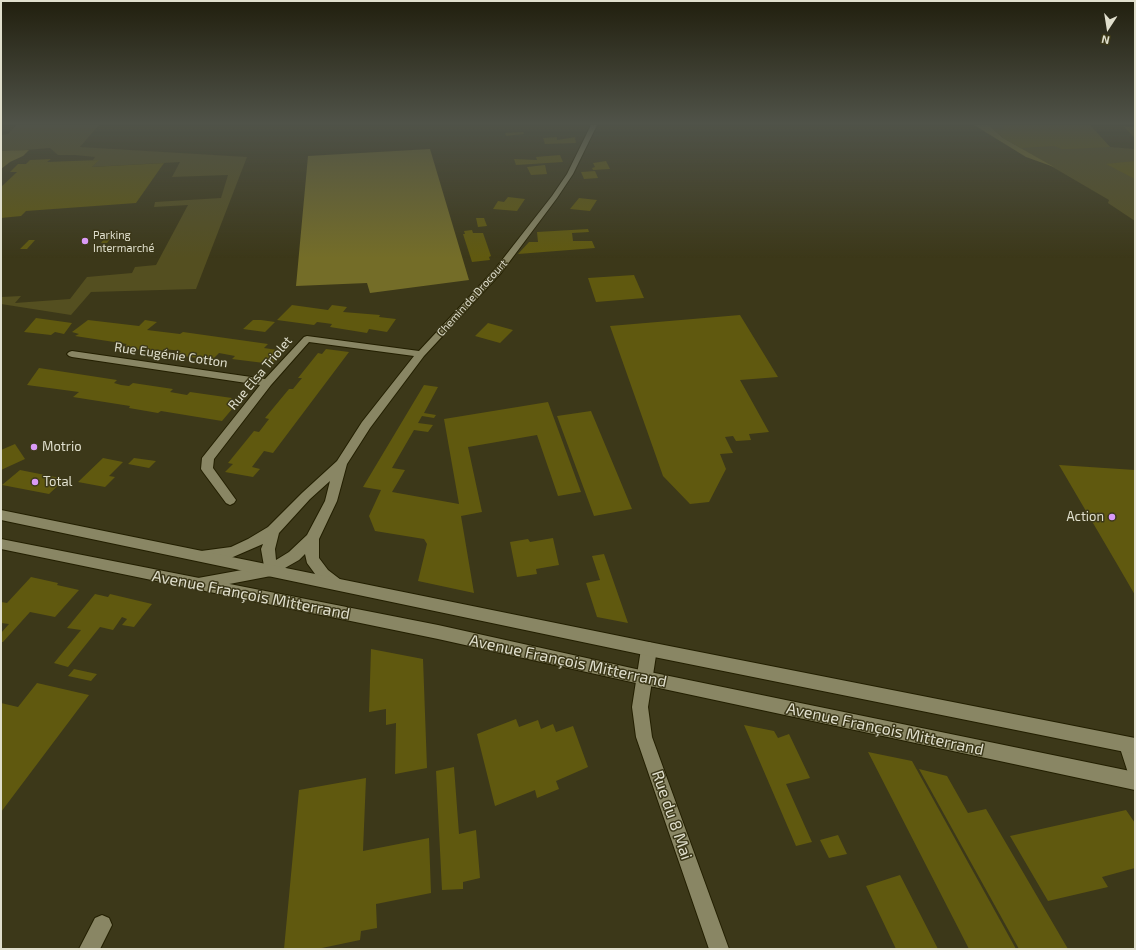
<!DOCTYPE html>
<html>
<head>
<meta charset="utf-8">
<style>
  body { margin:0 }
  #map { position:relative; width:1136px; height:950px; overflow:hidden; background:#3c3819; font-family:"Exo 2",sans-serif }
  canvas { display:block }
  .frame { position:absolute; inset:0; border:2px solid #e0dfcd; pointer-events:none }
  .north { position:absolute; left:1088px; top:8px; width:40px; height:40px; -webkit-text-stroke:3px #3c3819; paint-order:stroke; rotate:192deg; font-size:11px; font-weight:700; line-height:16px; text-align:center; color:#e0dfcd }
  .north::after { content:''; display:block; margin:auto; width:14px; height:18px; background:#e0dfcd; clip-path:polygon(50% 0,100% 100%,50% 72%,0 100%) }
</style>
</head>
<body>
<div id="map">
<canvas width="1136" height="950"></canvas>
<div class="frame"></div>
<div class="north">N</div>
</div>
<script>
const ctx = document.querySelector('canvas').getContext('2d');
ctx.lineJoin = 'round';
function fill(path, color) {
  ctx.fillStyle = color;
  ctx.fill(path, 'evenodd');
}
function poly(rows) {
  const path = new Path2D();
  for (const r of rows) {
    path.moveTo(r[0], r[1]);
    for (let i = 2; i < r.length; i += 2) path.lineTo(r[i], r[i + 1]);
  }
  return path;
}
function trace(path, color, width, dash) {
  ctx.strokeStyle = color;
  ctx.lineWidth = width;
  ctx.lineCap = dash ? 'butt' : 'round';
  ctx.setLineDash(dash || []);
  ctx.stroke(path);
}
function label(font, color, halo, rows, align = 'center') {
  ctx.font = font + ' "Exo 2",sans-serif';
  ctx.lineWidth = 3;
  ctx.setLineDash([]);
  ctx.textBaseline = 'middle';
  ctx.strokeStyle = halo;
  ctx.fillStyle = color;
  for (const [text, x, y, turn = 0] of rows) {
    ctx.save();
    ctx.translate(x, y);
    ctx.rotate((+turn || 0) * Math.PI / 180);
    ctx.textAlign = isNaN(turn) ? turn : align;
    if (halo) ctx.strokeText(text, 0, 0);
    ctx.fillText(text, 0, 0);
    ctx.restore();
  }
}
const green = poly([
  [16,125,99,125,80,147,247,157,196,289,91,292,71,315,1,304,1,297,21,296,15,303,70,299,87,277,132,273,135,267,156,265,188,205,154,207,155,202,221,198,228,175,172,177,180,162,92,167,98,160,93,160,95,157,75,155,58,155,50,148,1,152,1,135,8,134],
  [989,125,1090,125,1110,147,1135,149,1135,221,1108,203,1109,200,1003,138]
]);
const forest = poly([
  [974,125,989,125,1003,138,1054,167,1026,157],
  [430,149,469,280,370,293,367,283,296,286,308,156],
  [29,150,23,156,10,162,1,169,2,151]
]);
const building = poly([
  [1002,125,1090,125,1110,147,1070,149,1062,149,1054,146,1021,148,1003,138,993,129,1005,130],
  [1123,126,1135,127,1135,138],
  [523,132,524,134,506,136,505,133],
  [557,137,557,140,575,137,576,143,545,144,543,138],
  [560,155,563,162,516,165,514,159,537,160,536,157],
  [51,159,47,162,99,160,92,167,164,163,136,203,26,211,21,216,1,218,1,187,17,172,10,172,18,164,26,164,30,160],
  [606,161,610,169,593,170,592,168,595,167,593,163],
  [1135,161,1135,179,1106,164],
  [545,165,547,174,531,175,527,167],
  [595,171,598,178,584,179,581,172],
  [508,197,525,199,517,211,493,209,498,201,504,202],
  [579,198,597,200,590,211,570,209],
  [476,218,484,218,487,226,478,227],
  [588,229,589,232,572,233,573,241,592,241,595,248,518,254,529,242,538,242,537,232],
  [472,230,473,233,483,233,491,256,489,257,490,260,472,262,463,234,465,234,464,231],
  [108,234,114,234,107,243,101,243],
  [29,240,35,240,27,249,20,249],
  [634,275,644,298,596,302,588,278],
  [292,305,328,310,332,305,347,307,343,312,380,315,379,317,396,319,387,332,369,329,367,333,330,327,332,324,325,323,317,322,314,325,277,320],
  [740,315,778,377,740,380,769,432,749,434,751,440,736,441,733,436,725,437,733,453,720,454,726,469,709,502,690,504,663,476,610,326],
  [36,318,72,323,64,334,55,332,51,335,24,332],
  [88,320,139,326,145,320,157,322,147,330,180,334,183,332,268,344,264,348,284,351,272,364,232,359,235,356,219,353,212,360,176,355,181,351,164,349,160,353,123,347,127,344,75,336,79,334,72,332],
  [253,320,261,320,275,322,265,332,243,329],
  [488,323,513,330,500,343,475,336],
  [326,349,349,352,273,453,264,451,252,467,260,469,253,477,225,472,233,464,228,463,254,431,259,432,269,419,265,418,289,389,293,389,302,378,298,378,318,353,322,354],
  [39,368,117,380,114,383,121,385,129,386,133,383,173,389,170,392,187,395,190,392,232,398,229,401,238,402,222,421,161,411,158,413,129,408,130,406,73,397,79,392,27,385],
  [424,385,438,387,424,413,436,415,434,418,422,416,418,423,433,425,428,432,414,430,392,468,405,470,392,492,459,504,444,419,548,402,581,492,558,496,537,435,468,447,482,512,461,516,474,593,418,581,427,544,424,539,375,531,369,516,381,490,363,487],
  [591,411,632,509,594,516,557,416],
  [15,444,25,459,1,470,1,450],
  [103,458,123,462,109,476,115,477,105,487,78,482],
  [134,458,156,461,149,468,128,464],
  [1059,465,1135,470,1135,595,1117,564],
  [20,470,65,479,49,494,2,485],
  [553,538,559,565,536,569,537,574,517,577,510,542,528,539,530,542],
  [604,554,628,623,597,617,586,583,600,580,592,556],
  [31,577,58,583,57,585,79,590,55,617,30,612,3,642,1,642,1,633,9,624,1,623,1,602,7,603],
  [95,594,108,597,110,594,152,604,134,627,122,625,127,619,122,617,113,630,100,627,68,667,54,663,81,630,67,628],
  [371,649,423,659,427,768,395,774,396,723,386,725,386,709,369,712],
  [74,669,97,674,91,681,68,676],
  [37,683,89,695,1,812,1,703,18,707],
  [516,719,519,727,538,720,541,729,553,724,556,732,573,726,588,767,556,781,559,789,537,798,535,790,495,806,477,734],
  [744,725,774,731,778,738,789,734,810,778,786,784,812,842,796,846],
  [868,752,912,761,1016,949,969,949],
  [454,767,459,834,476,830,480,878,463,882,463,889,442,890,436,771],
  [919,769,947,776,968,813,986,809,1068,949,1019,949],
  [366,778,363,851,429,838,431,893,376,904,377,928,361,931,360,940,317,949,284,949,299,790],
  [1126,810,1135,823,1135,868,1102,877,1108,887,1048,901,1010,836],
  [838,835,847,854,829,858,820,840],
  [900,875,938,949,896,949,866,886]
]);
const minor = poly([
  [591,125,597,125,573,174,557,198,501,273,424,356,370,428,347,464,337,501,319,539,319,558,328,570,341,580,343,584,341,588,336,590,331,588,318,578,307,563,305,554,299,560,271,576,198,590,193,588,191,584,193,580,198,578,264,566,261,549,263,544,233,557,201,561,196,560,194,556,196,552,201,551,231,547,248,539,268,527,302,493,337,461,362,422,414,356,309,342,271,385,214,459,213,468,236,500,234,503,230,505,226,503,203,472,201,469,202,458,260,385,72,357,69,356,67,354,69,352,72,351,265,379,304,337,307,336,419,351,495,269,552,196,567,174,591,125],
  [330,481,325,501,307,535,289,552,276,560,275,549,279,533,310,499,330,481],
  [649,642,654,644,657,649,648,707,652,737,729,949,709,949,636,737,632,707,641,649,644,644,649,642],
  [1127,737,1133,739,1135,744,1135,779,1129,776,1119,745,1121,739,1127,737],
  [102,915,109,918,112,925,100,949,79,949,95,918,102,915]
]);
const secondary = poly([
  [1,510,649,642,1135,738,1135,754,649,656,1,520,1,510],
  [1,539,438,625,645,671,1135,772,1135,790,645,685,438,639,1,549,1,539]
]);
const markers = [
  [85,241,4,"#da9af6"],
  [34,447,4,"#da9af6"],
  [35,482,4,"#da9af6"],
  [1112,517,4,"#da9af6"]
];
const farPoinames = [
  ["Parking",93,235],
  ["Intermarché",93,248]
];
const farStreetnames = [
  ["Chemin de Drocourt",472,298,-48]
];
const streetNames = [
  ["Rue Eugénie Cotton",171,355,8],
  ["Rue Elsa Triolet",260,373,-50]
];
const poiNames = [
  ["Motrio",42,447],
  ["Total",43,482],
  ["Action",1104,517,"right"]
];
const nearStreetnames = [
  ["Avenue François Mitterrand",251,595,11],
  ["Avenue François Mitterrand",568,661,12],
  ["Avenue François Mitterrand",885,729,12],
  ["Rue du 8 Mai",672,815,71]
];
fill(green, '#544f20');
fill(forest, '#746d28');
fill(building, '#60590f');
trace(minor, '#231f01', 2);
trace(secondary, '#231f01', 2);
fill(minor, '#898664');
fill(secondary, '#898664');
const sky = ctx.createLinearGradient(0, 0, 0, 258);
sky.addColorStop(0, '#211f0e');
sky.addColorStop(0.48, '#505349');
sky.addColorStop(1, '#50534900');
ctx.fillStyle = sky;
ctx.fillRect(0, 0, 1136, 258);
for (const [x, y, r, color] of markers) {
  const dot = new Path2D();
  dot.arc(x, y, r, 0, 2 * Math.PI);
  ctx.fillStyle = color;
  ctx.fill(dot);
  trace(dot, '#3c3819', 1.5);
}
label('11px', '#e0dfcd', '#3c3819', farPoinames, 'left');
label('11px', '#e0dfcd', '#3c3819', farStreetnames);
label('13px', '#e0dfcd', '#3c3819', streetNames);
label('13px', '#e0dfcd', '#3c3819', poiNames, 'left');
label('16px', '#e0dfcd', '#3c3819', nearStreetnames);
</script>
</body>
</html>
